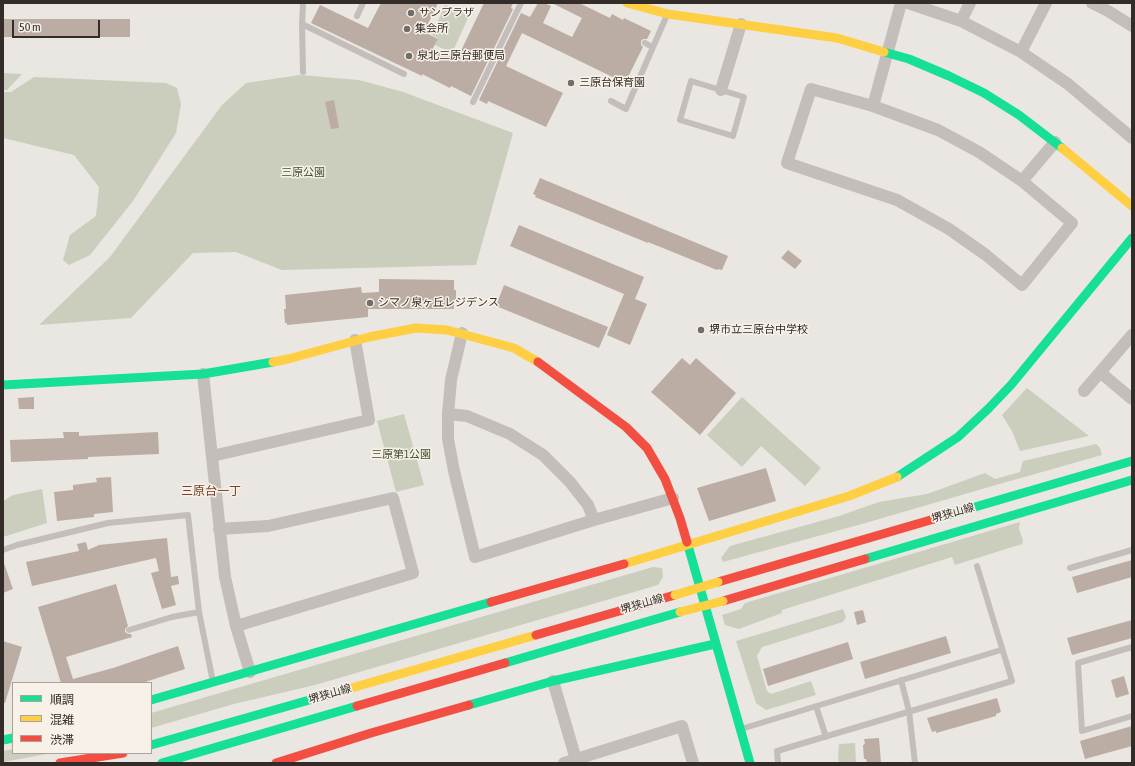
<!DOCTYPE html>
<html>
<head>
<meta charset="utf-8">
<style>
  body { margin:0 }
  #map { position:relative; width:1135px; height:766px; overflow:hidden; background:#eae6e1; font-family:"Asap Condensed","Noto Sans JP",sans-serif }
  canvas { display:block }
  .frame { position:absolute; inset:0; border:4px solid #332c29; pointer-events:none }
  .legend { position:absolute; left:12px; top:682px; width:140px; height:72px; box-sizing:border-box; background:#f7f1e8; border:1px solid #a9a29c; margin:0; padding:5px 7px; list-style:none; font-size:12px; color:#332c29 }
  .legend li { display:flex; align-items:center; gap:8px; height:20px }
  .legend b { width:20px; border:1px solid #a9a29c }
  .scale { position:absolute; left:12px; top:20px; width:88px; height:18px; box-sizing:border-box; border:2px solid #332c29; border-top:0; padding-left:5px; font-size:12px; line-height:14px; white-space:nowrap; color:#332c29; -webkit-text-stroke:3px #f7f1e8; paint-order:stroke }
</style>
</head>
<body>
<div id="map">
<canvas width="1135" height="766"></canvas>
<div class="frame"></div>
<ul class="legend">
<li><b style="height:5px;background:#16e098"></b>順調</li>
<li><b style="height:5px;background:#ffcf43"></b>混雑</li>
<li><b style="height:5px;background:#f24e42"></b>渋滞</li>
</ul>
<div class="scale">50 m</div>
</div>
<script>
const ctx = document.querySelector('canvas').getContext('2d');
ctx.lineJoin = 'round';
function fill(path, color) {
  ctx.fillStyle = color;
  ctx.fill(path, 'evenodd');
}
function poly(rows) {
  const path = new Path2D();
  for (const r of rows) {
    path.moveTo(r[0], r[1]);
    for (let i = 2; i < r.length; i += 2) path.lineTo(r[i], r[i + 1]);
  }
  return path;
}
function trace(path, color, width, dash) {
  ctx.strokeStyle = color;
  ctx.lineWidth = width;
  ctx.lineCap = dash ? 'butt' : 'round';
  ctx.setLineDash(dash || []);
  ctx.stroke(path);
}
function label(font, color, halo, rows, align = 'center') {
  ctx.font = font + ' "Asap Condensed","Noto Sans JP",sans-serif';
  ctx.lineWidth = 3;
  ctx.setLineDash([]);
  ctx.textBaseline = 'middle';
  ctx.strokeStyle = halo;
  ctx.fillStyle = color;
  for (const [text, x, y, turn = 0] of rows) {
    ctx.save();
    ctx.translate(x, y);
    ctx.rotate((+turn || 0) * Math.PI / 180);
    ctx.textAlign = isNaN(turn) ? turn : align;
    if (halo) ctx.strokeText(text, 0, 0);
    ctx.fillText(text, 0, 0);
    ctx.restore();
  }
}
const green = poly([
  [445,5,469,16,452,53,435,45,438,38,432,35],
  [3,73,22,74,7,90,3,90],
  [300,75,359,80,403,92,513,133,476,265,282,270,236,252,193,253,131,318,39,325,110,257,222,105,246,83],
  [34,77,166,83,177,88,181,104,176,133,133,201,90,255,69,265,63,260,70,235,96,216,99,187,74,155,3,138,3,92,11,92],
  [1027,388,1089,436,1020,451,1012,431,1002,415],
  [742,397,821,468,805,486,761,446,742,467,707,435],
  [404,414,424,485,396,492,377,421],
  [1096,444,1100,448,1102,455,989,487,862,524,723,562,721,558,730,546,839,516,879,502,927,494,985,473,995,479,1020,472,1023,461],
  [42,489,47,523,3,537,3,501,13,495],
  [1020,522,1019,529,1023,540,1022,544,955,565,952,557,782,610,782,613,739,629,725,625,722,615,741,609,745,603],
  [653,567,662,568,663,577,658,585,315,685,234,704,151,728,151,713],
  [843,609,846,617,843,622,762,647,757,656,767,691,771,694,811,681,816,695,766,710,756,703,736,641],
  [855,743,856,763,839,763,838,757,839,744],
  [13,749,13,753,52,753,3,762,3,751]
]);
const building = poly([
  [381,3,438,3,424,32,438,39,433,48,457,59,484,3,513,3,511,8,513,9,471,96,451,86,450,88,422,74,422,76,311,23,320,5,368,28],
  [538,3,544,3,551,6,543,23,572,37,582,18,552,3,579,3,610,18,612,14,623,20,624,18,651,31,647,39,643,39,641,41,641,45,643,47,625,83,522,33,506,66,563,93,546,127,488,101,487,104,479,100,521,13,530,17],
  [3,19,130,19,130,37,3,37],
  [334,100,339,128,331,129,325,102],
  [540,178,728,256,722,270,718,269,717,270,648,242,648,243,535,197,536,195,533,194],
  [519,225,644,277,635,299,647,304,630,345,607,335,624,294,510,246],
  [788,250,802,261,795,269,781,258],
  [379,279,454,280,454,290,456,290,456,300,454,300,454,309,368,309,368,317,287,325,287,323,285,323,284,309,286,309,285,295,361,287,362,293,379,292],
  [504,285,608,327,599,348,496,306],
  [682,358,690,365,696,358,736,393,700,435,651,392],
  [34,397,34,409,19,409,18,398],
  [63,432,79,432,79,436,158,432,159,454,88,457,88,459,11,462,10,440,64,438],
  [766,468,776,501,709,521,697,488],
  [111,477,113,512,94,514,94,517,57,521,54,492,73,490,73,485,97,482,96,478],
  [167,538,171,577,178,576,179,584,171,586,176,605,162,609,151,573,159,571,156,558,32,586,26,562,79,551,77,544,86,542,88,550,99,545],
  [1132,560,1132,577,1077,593,1072,577],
  [4,563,13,589,3,593,3,564],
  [116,584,128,626,125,629,125,632,128,634,131,634,132,637,66,657,73,679,113,668,178,646,185,669,142,683,61,683,38,607],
  [863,610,866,622,857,625,854,612],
  [1132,620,1132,638,1072,655,1067,638],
  [946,636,951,653,865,679,860,662],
  [3,641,22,647,5,703,3,703],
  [848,642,853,659,768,686,763,669],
  [1124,676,1129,694,1116,698,1111,680],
  [997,698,1001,712,996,714,996,716,936,733,936,731,932,732,927,718],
  [1132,726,1132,746,1085,759,1080,741],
  [879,738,881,763,867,763,866,759,864,759,863,745,865,744,864,739]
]);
const lane = poly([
  [303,3,302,24,404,74],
  [357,16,363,3],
  [302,24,303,72],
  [645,43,652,47],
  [691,81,744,97,733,136,680,120,691,81],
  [611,101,626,109,667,15],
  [473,102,521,3],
  [3,550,17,545,108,523,188,515,199,612,213,682],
  [1070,568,1132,550],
  [129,630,172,617,199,612],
  [1132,647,1078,663,1082,731,1132,716],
  [901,680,909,711,915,763],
  [816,706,826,737],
  [741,729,1001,650],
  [778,763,777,751,1012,681,977,566]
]);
const street = poly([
  [908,3,961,21,1021,52,1068,84,1132,138],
  [1092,3,1108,11,1132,26],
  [961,21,970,3],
  [1021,52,1046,3],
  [811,89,873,106,938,130,979,152,1022,181,1072,223,1022,285,986,255,949,229,897,200,787,163,811,89],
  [721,90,741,24],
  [873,106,901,3],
  [1022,181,1055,142],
  [462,333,451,380,448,414,448,439,454,471,475,557,594,520,673,498],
  [1101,373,1132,399],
  [203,374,225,577,236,626,250,672],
  [1084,391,1132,335],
  [448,414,467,416,510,434,543,455,570,482,588,505,594,520],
  [212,456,369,420,355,340],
  [219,529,268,526,393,498,413,573,236,626],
  [553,681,577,763],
  [564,763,682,726,693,763]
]);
const fast = poly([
  [884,52,909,59,949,76,984,93,1019,115,1062,148],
  [3,385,203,374,273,362],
  [897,477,958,437,988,409,1011,385,1132,238],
  [934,519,1132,461],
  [687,542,750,763],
  [865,559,1132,480],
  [505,663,680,612],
  [151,700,491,602],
  [469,705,553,681,715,644],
  [3,740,13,738],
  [151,745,341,691],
  [162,763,357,706]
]);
const slow = poly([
  [627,3,668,14,837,38,884,52],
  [1062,148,1132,206],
  [273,362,288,359,369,337,416,328,447,330,514,348,538,362],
  [624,564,849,496,897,477],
  [341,691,536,635]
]);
const jam = poly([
  [538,362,626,427,647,448,665,479,680,518,687,542],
  [718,582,934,519],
  [723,601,865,559],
  [491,602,624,564],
  [536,635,675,595],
  [357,706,505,663],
  [60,763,123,753],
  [276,763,371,733,469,705]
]);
const slowBridge = poly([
  [675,595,718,582],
  [680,612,723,601]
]);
const markers = [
  [411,13,4,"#736d69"],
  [407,29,4,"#736d69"],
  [409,56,4,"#736d69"],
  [571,83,4,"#736d69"],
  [370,303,4,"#736d69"],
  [701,330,4,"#736d69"]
];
const poiNames = [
  ["サンプラザ",419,13],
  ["集会所",415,29],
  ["泉北三原台郵便局",417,56],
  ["三原台保育園",579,83],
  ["シマノ泉ヶ丘レジデンス",378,303],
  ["堺市立三原台中学校",709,330]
];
const parkNames = [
  ["三原公園",303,173],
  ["三原第1公園",401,455]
];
const streetNames = [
  ["堺狭山線",953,513,-16],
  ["堺狭山線",642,604,-16],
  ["堺狭山線",330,694,-16]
];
const neighbourhoodNames = [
  ["三原台一丁",211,491]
];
fill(green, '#cbcebd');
fill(building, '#bbaca4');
trace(lane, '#c3beba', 6);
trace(street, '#c3beba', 12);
trace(fast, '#16e098', 9);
trace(slow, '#ffcf43', 9);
trace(jam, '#f24e42', 9);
trace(slowBridge, '#ffcf43', 9);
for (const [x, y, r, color] of markers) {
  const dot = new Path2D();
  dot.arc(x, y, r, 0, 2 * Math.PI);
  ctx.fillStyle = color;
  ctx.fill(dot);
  trace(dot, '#f7f1e8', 1.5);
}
label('11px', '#332c29', '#f7f1e8', poiNames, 'left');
label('11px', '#424e30', '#f7f1e8', parkNames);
label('11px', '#332c29', '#f7f1e8', streetNames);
label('12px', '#77412c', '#f7f1e8', neighbourhoodNames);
</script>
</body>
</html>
